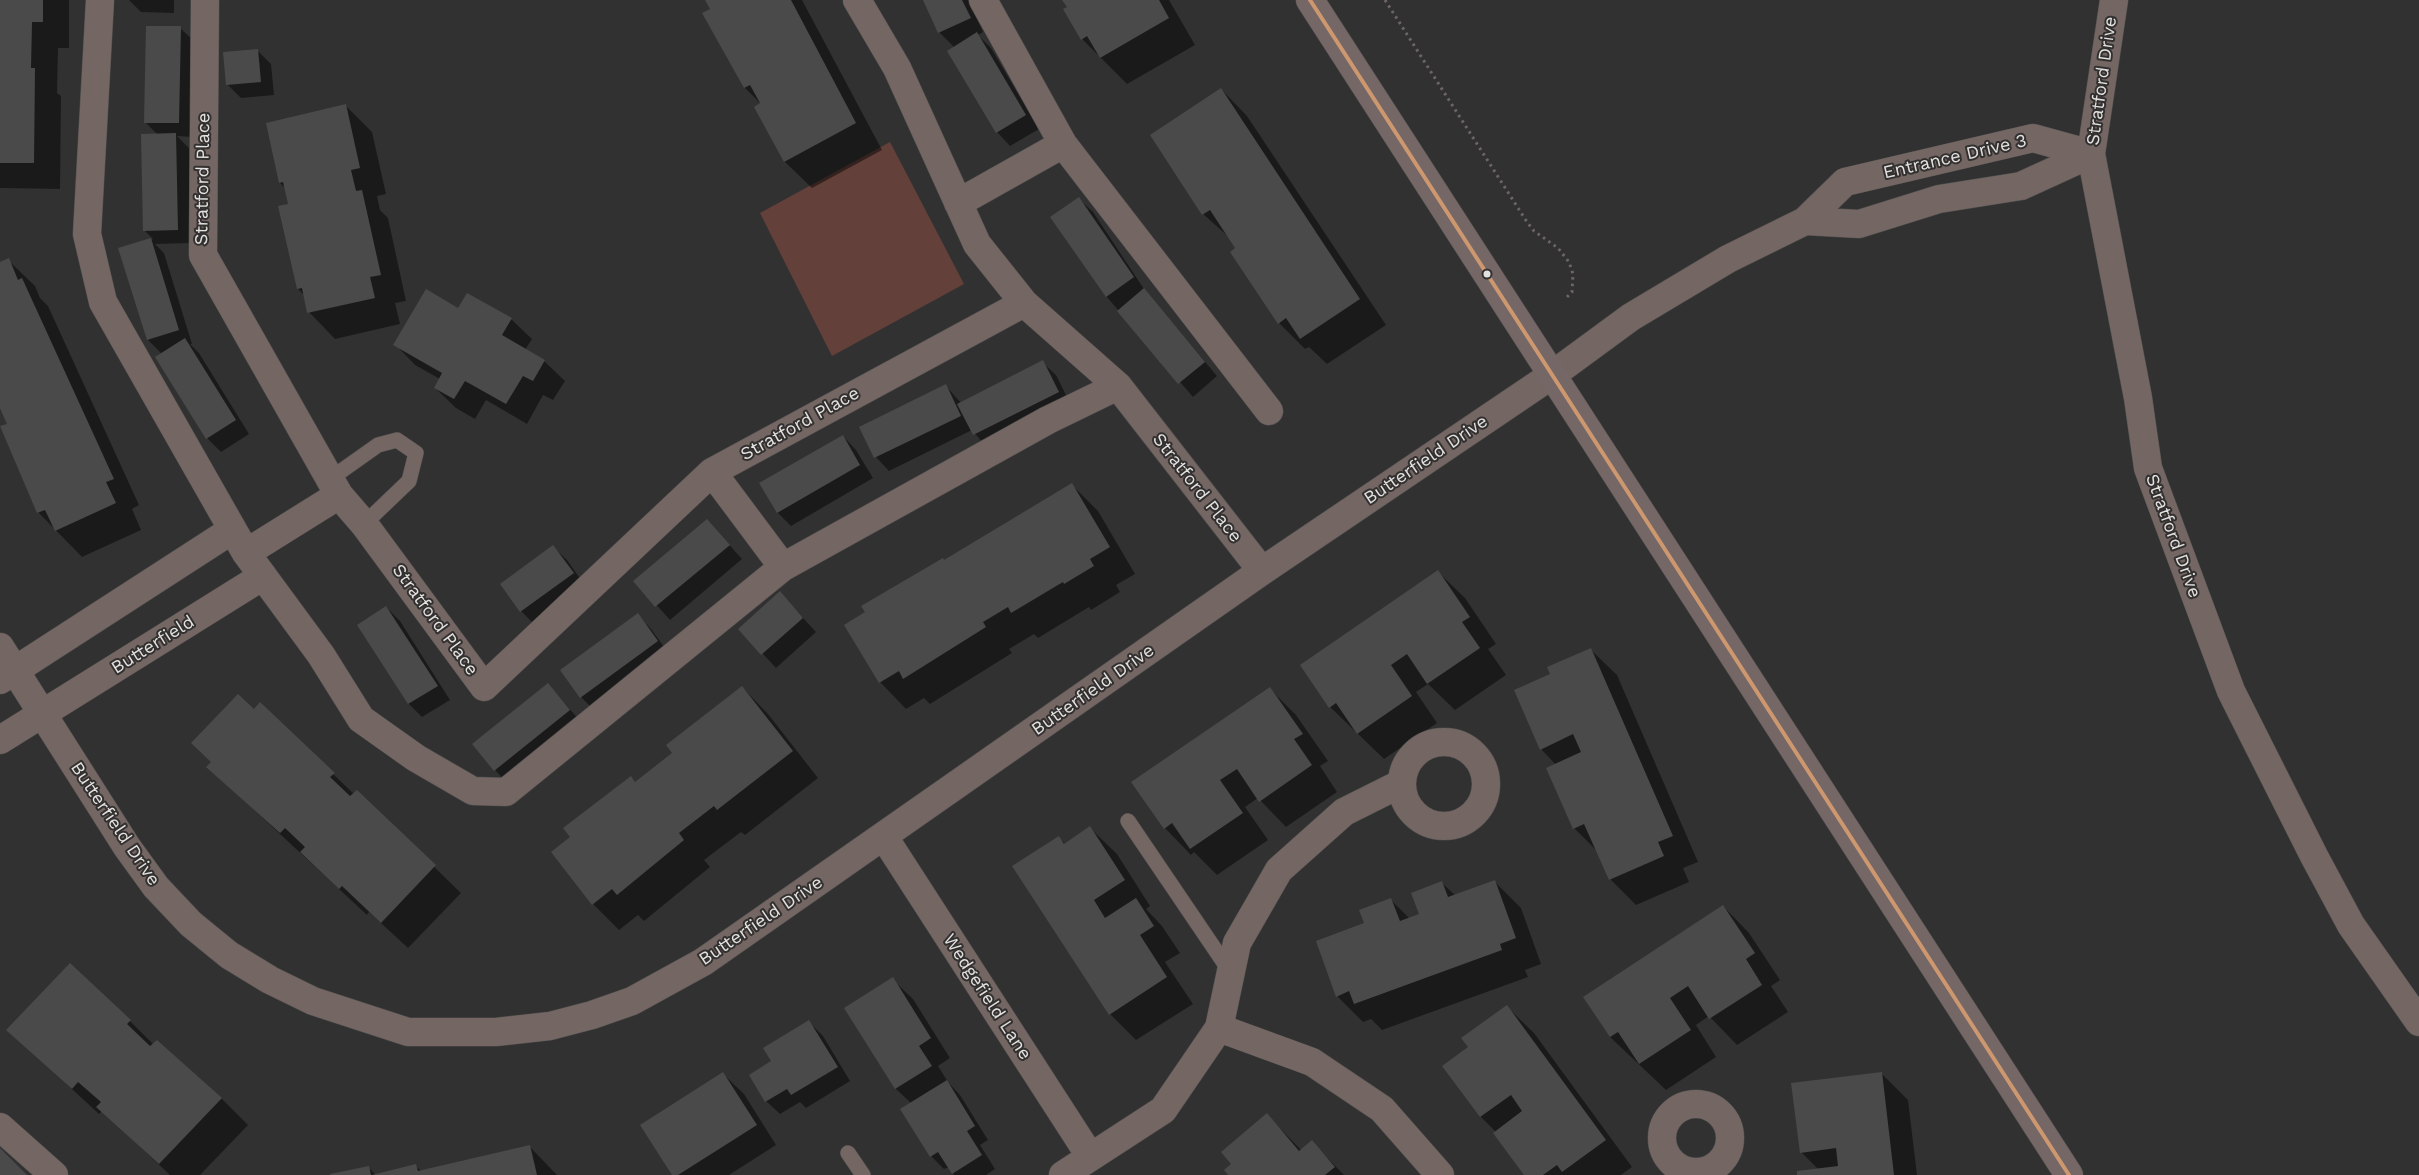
<!DOCTYPE html>
<html>
<head>
<meta charset="utf-8">
<style>
  body { margin:0 }
  canvas { display:block; background:#323131 }
</style>
</head>
<body>
<canvas width="2419" height="1175"></canvas>
<script>
const ctx = document.querySelector('canvas').getContext('2d');
ctx.lineJoin = 'round';
function fill(path, color) {
  ctx.fillStyle = color;
  ctx.fill(path, 'evenodd');
}
function poly(rows) {
  const path = new Path2D();
  for (const r of rows) {
    if (r.length === 3) {
      path.moveTo(r[0] + r[2], r[1]);
      path.arc(r[0], r[1], r[2], 0, 2 * Math.PI);
      continue;
    }
    path.moveTo(r[0], r[1]);
    for (let i = 2; i < r.length; i += 2) path.lineTo(r[i], r[i + 1]);
  }
  return path;
}
function trace(path, color, width, dash) {
  ctx.strokeStyle = color;
  ctx.lineWidth = width;
  ctx.lineCap = dash ? 'butt' : 'round';
  ctx.setLineDash(dash || []);
  ctx.stroke(path);
}
function label(font, color, halo, rows, align = 'center') {
  ctx.font = font + ' "Work Sans",sans-serif';
  ctx.lineWidth = 4;
  ctx.setLineDash([]);
  ctx.textBaseline = 'middle';
  ctx.strokeStyle = halo;
  ctx.fillStyle = color;
  for (const [text, x, y, turn = 0] of rows) {
    ctx.save();
    ctx.translate(x, y);
    ctx.rotate((+turn || 0) * Math.PI / 180);
    ctx.textAlign = isNaN(turn) ? turn : align;
    if (halo) ctx.strokeText(text, 0, 0);
    ctx.fillText(text, 0, 0);
    ctx.restore();
  }
}
const green = poly([
  [890,142,964,284,832,356,760,213]
]);
const shadow = poly([
  [0,0,69,0,69,48,58,48,57,93,61,96,60,189,0,188],
  [129,0,174,0,174,13,141,12],
  [707,0,802,0,882,150,812,188,785,162,756,107,761,104,745,88],
  [924,0,968,0,983,32,978,35,991,48,1039,129,1010,146,997,132,954,47,940,33],
  [1064,0,1169,0,1195,45,1127,84,1082,39,1065,10,1068,8],
  [180,28,194,41,192,137,177,136,189,148,191,243,155,244,164,253,192,344,190,344,199,353,249,434,221,452,207,438,157,357,162,354,148,340,119,249,153,239,144,230,158,135,145,122],
  [258,51,271,64,274,95,241,98,227,84],
  [1221,89,1247,116,1386,325,1327,364,1309,347,1305,349,1279,323,1231,239,1203,214],
  [346,106,372,132,386,194,377,196,380,210,388,218,406,301,395,303,400,324,335,339,309,312,305,296,298,289,290,205,286,189,280,183],
  [1079,199,1093,212,1146,292,1217,376,1193,397,1106,296],
  [8,260,35,286,40,298,48,306,139,505,132,509,141,530,82,557,38,512,8,424,0,410,0,263],
  [468,294,511,319,532,339,525,350,544,361,565,381,553,400,543,395,527,424,486,400,475,419,456,408,435,388,440,379,415,365,395,344,459,309],
  [1042,362,1056,375,1071,405,987,448,972,430,889,471,876,457,946,386,961,403],
  [843,436,856,450,873,478,791,526,778,513,761,484],
  [1072,485,1098,511,1135,574,1116,585,1120,592,1091,610,1089,607,1038,638,1034,634,1009,649,1012,653,930,704,924,698,906,709,880,682,846,626,944,561],
  [707,520,742,559,670,620,635,581],
  [553,547,567,560,586,587,535,625,521,611,502,584],
  [1438,572,1465,598,1496,644,1488,649,1506,675,1455,710,1428,684,1416,692,1437,723,1384,759,1330,707],
  [386,607,400,621,450,700,422,717,409,704,358,625],
  [793,607,816,632,776,668,740,629],
  [638,615,651,629,670,655,595,711,581,697],
  [1590,649,1617,675,1698,862,1683,868,1689,882,1636,905,1610,879,1598,852,1574,828,1556,765,1541,749,1552,674],
  [548,685,583,724,508,784,495,770],
  [742,687,768,714,818,778,745,835,741,832,704,860,710,867,644,921,638,915,619,930,593,904,572,837,631,778,636,783,674,753],
  [1270,689,1296,715,1328,761,1320,766,1337,792,1286,827,1258,798,1245,807,1268,840,1217,875,1194,852,1191,855,1165,828],
  [260,704,354,794,357,792,461,893,408,948,369,912,367,915,208,767],
  [1090,828,1117,854,1150,906,1146,909,1162,926,1180,953,1165,962,1193,1004,1136,1040,1110,1014,1059,837,1065,844],
  [1495,882,1521,908,1541,964,1525,970,1528,977,1382,1030,1371,1019,1363,1022,1337,996,1366,924,1391,900,1410,919,1420,915,1442,883,1456,896],
  [1723,906,1749,933,1780,980,1771,986,1788,1012,1737,1045,1709,1016,1696,1025,1716,1057,1666,1090,1610,1037],
  [892,979,913,999,950,1058,938,1066,948,1082,960,1095,988,1140,980,1145,995,1169,986,1175,954,1175,949,1167,944,1169,931,1156,911,1103,896,1089,846,1008],
  [1507,1007,1534,1033,1632,1167,1621,1175,1525,1175,1496,1132,1481,1117,1444,1067,1469,1048],
  [130,1021,154,1045,221,1098,248,1125,200,1175,170,1175,102,1111,99,1114,8,1030],
  [809,1022,823,1036,850,1081,806,1108,800,1102,780,1114,766,1101,773,1062],
  [1881,1073,1908,1100,1917,1175,1799,1175,1819,1170,1801,1152],
  [723,1074,744,1094,776,1145,729,1175,674,1175],
  [1267,1115,1302,1151,1312,1142,1344,1175,1229,1175,1233,1164],
  [530,1147,557,1175,333,1175,368,1167,376,1175,416,1166,421,1171]
]);
const building = poly([
  [0,0,43,0,43,22,32,22,31,68,35,68,34,163,0,163],
  [705,0,791,0,856,123,784,162,754,107,760,103,750,85,744,88,702,13,710,9],
  [923,0,962,0,971,18,938,33],
  [1062,0,1159,0,1169,18,1100,58,1087,36,1081,40,1063,9,1067,7],
  [146,26,181,26,179,123,144,123],
  [977,32,1026,115,996,133,947,51],
  [258,49,261,82,226,85,223,52],
  [1221,88,1360,299,1300,339,1286,318,1278,324,1230,252,1235,248,1210,210,1202,215,1150,135],
  [346,104,360,168,351,170,356,191,362,190,381,275,370,277,375,298,307,313,302,288,297,289,278,206,288,204,283,182,279,183,266,123],
  [176,133,178,230,143,231,141,134],
  [1079,197,1134,277,1106,297,1050,217],
  [151,238,179,330,147,340,118,248],
  [9,258,18,280,22,278,114,479,106,482,116,503,55,531,45,510,37,513,0,426,7,424,0,409,0,262],
  [1144,288,1205,362,1178,384,1117,311],
  [426,289,458,308,467,293,512,318,502,335,545,360,533,381,523,376,506,404,465,381,454,399,434,388,442,373,393,345],
  [185,338,236,420,206,439,155,357],
  [1043,360,1059,392,973,435,957,404],
  [946,384,961,416,874,458,859,427],
  [843,435,860,465,777,513,759,483],
  [1072,483,1110,547,1090,559,1094,566,1064,584,1063,582,1011,613,1008,607,983,622,986,627,903,679,899,671,879,683,844,625,865,612,861,606,943,558,944,560],
  [707,519,730,545,655,607,633,581],
  [553,545,574,573,520,612,500,584],
  [1438,570,1470,617,1462,622,1480,648,1427,684,1407,654,1391,665,1412,696,1357,734,1336,703,1329,708,1300,665],
  [780,591,803,618,761,655,738,629],
  [386,606,438,686,408,704,357,625],
  [638,613,658,641,580,698,560,670],
  [1591,648,1673,836,1658,842,1664,856,1609,880,1584,824,1573,829,1546,768,1581,752,1573,734,1540,750,1514,690,1550,674,1547,667],
  [548,683,570,710,494,771,472,744],
  [742,686,793,751,717,810,714,806,679,833,684,840,617,895,612,889,592,905,551,852,570,837,563,828,631,776,635,782,672,753,666,745],
  [1270,687,1303,734,1294,739,1312,765,1259,802,1237,769,1220,780,1243,813,1190,849,1172,823,1164,829,1131,782],
  [238,694,254,709,260,702,335,773,330,777,350,796,357,790,436,865,381,923,342,886,339,889,300,852,305,847,285,828,280,833,206,767,211,762,191,743],
  [1090,826,1125,880,1094,900,1105,918,1136,898,1154,926,1140,935,1167,977,1109,1015,1012,866,1059,836,1064,844],
  [1495,880,1516,938,1500,944,1502,950,1354,1004,1349,991,1336,997,1316,941,1364,923,1359,910,1391,898,1400,921,1419,914,1411,893,1442,881,1448,897],
  [1723,905,1755,953,1746,959,1762,985,1709,1019,1688,986,1670,998,1691,1030,1639,1064,1618,1032,1610,1037,1583,997],
  [70,963,131,1020,127,1024,150,1046,157,1040,222,1098,159,1164,96,1107,101,1102,78,1082,72,1089,6,1030],
  [893,977,931,1038,919,1046,932,1066,895,1089,844,1008],
  [1507,1005,1606,1140,1562,1172,1557,1165,1543,1175,1524,1175,1493,1133,1522,1111,1511,1095,1480,1117,1442,1066,1468,1047,1461,1038],
  [809,1020,838,1067,791,1095,787,1089,765,1102,749,1075,771,1061,763,1048],
  [723,1072,757,1125,678,1175,672,1175,640,1125],
  [1882,1072,1894,1175,1797,1175,1797,1171,1838,1166,1836,1148,1800,1153,1791,1083],
  [947,1080,975,1126,967,1131,982,1155,952,1174,938,1152,930,1157,900,1109],
  [1267,1113,1299,1151,1312,1140,1335,1167,1325,1175,1228,1175,1224,1170,1231,1164,1221,1152],
  [530,1145,537,1175,372,1175,416,1164,418,1171],
  [0,1148,27,1175,0,1175],
  [369,1166,371,1175,330,1175,330,1174]
]);
const path = poly([
  [1385,0,1527,222,1534,231,1558,248,1569,262,1573,274,1572,292,1567,297]
]);
const lane = poly([
  [330,479,378,445,397,440,416,453,409,481,364,524],
  [1128,821,1231,973],
  [848,1153,863,1175]
]);
const street = poly([
  [100,0,87,234,103,302,246,553,321,655,361,719,416,758,473,791,506,792,783,567,1048,420,1118,386],
  [205,0,203,255,339,495,364,524,484,687,712,472,1024,303],
  [857,0,897,68,977,244,1024,303,1118,386,1262,571],
  [2114,0,2091,154,2138,398,2148,468,2231,691,2314,856,2351,925,2419,1022],
  [1063,144,1269,411],
  [958,203,1063,144,983,0],
  [1805,221,1859,224,1939,199,2021,186,2091,154],
  [712,472,783,567],
  [246,553,339,495],
  [0,647,127,847,156,887,191,924,229,955,270,980,313,1001,408,1032,496,1032,550,1026,592,1015,632,1001,703,962,1262,571,1552,375,1631,317,1728,259,1805,221,1845,182,2033,138,2091,154],
  [0,680,232,530],
  [0,740,263,576],
  [1444,784,42],
  [884,837,1090,1156],
  [1219,1028,1312,1062,1382,1109,1440,1175],
  [1696,1138,34],
  [0,1127,54,1175],
  [1063,1175,1163,1110,1219,1028,1237,943,1279,870,1344,812,1402,783]
]);
const secondary = poly([
  [1310,0,2069,1175]
]);
const bus1 = poly([
  [1310,0,2069,1175]
]);
const markers = [
  [1487,274,4.5,"#e4e2e1"]
];
const streetNames = [
  ["Stratford Drive",2102,81,-82],
  ["Entrance Drive 3",1955,157,-13],
  ["Stratford Place",203,179,-89],
  ["Stratford Place",800,424,-29],
  ["Butterfield Drive",1426,460,-34],
  ["Stratford Place",1197,488,52],
  ["Stratford Drive",2173,536,70],
  ["Stratford Place",435,620,54],
  ["Butterfield",153,645,-32],
  ["Butterfield Drive",1093,690,-35],
  ["Butterfield Drive",115,824,56],
  ["Butterfield Drive",761,921,-34],
  ["Wedgefield Lane",987,997,57]
];
fill(green, '#634039');
fill(shadow, '#0007');
fill(building, '#4a4a4b');
trace(lane, '#4e4d4d', 16);
trace(street, '#4e4d4d', 29);
trace(secondary, '#4e4d4d', 29);
trace(path, '#6d6564', 3, [2.5, 4]);
trace(lane, '#736663', 15);
trace(street, '#736663', 28);
trace(secondary, '#746765', 28);
trace(bus1, '#cd976f', 4);
for (const [x, y, r, color] of markers) {
  const dot = new Path2D();
  dot.arc(x, y, r, 0, 2 * Math.PI);
  ctx.fillStyle = color;
  ctx.fill(dot);
  trace(dot, '#333030', 2);
}
label('18px', '#e4e2e1', '#333030', streetNames);
</script>
</body>
</html>
